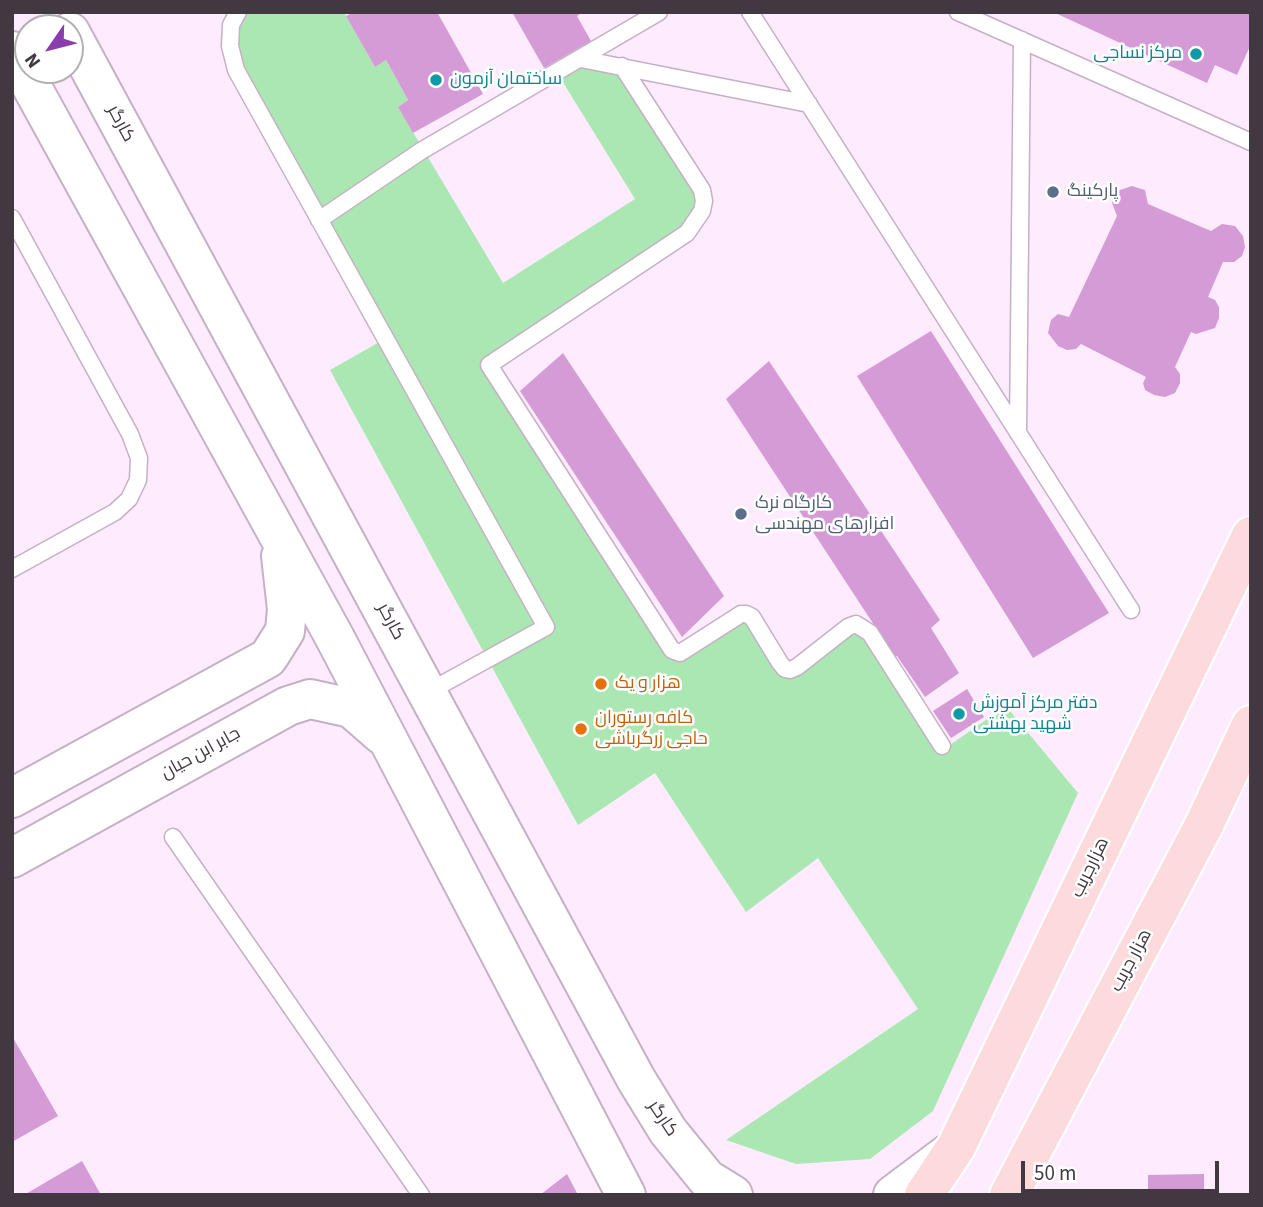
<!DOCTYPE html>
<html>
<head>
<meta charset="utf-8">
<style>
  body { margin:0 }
  #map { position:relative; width:1263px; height:1207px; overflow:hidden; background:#feecfe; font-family:"Source Sans 3",sans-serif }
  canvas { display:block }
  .frame { position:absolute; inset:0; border:14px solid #413841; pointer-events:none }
  .north { position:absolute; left:14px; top:14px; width:70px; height:70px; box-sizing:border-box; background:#fff; border:2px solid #b3afb3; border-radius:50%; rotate:235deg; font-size:19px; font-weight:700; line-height:28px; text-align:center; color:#413841 }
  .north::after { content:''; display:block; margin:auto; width:24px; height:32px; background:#8a3dad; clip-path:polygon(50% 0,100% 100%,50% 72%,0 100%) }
  .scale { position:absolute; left:1021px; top:1161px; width:198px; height:32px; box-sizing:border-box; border:4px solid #413841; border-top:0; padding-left:9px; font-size:21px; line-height:24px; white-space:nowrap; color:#413841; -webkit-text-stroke:5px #fff; paint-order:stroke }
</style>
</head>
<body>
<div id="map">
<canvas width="1263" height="1207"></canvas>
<div class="frame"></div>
<div class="north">N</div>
<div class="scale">50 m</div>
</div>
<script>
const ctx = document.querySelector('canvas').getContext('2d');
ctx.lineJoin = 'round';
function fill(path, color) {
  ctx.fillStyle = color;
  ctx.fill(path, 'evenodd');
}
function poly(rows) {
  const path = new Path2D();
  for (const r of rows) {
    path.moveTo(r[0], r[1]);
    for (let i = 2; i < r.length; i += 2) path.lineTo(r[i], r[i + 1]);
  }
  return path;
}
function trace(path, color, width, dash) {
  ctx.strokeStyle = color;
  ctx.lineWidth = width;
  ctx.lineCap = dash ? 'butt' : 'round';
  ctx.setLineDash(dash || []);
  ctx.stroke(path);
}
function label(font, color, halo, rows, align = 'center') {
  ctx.font = font + ' "Source Sans 3",Cairo,sans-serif';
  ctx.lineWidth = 5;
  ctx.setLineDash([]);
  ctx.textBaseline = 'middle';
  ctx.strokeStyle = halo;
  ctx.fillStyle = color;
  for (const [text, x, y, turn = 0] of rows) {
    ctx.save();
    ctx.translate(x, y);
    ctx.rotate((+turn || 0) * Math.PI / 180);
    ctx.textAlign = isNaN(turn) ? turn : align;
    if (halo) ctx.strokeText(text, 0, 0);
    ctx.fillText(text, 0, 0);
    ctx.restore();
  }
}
const green = poly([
  [226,12,344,12,375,67,386,60,408,100,398,107,503,283,635,199,556,71,581,57,617,64,702,201,684,233,487,364,678,654,748,608,786,665,860,616,947,747,1006,706,1078,793,933,1111,870,1159,796,1164,726,1140,918,1009,818,858,746,912,655,773,578,825,330,370,383,340,229,68,221,40]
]);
const building = poly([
  [354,12,437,12,483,94,413,133,398,107,408,100,386,60,375,67,346,16],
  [512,12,583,12,577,16,591,41,544,68],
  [1053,12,1251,12,1251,44,1237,75,1215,65,1207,83],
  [1132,186,1145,190,1148,204,1211,231,1222,224,1235,226,1243,236,1245,247,1242,256,1234,262,1223,262,1208,297,1215,300,1219,307,1219,318,1215,328,1196,334,1191,332,1175,367,1180,374,1180,383,1175,393,1165,397,1154,395,1145,390,1143,383,1146,377,1081,344,1076,349,1067,350,1058,346,1048,333,1051,320,1058,314,1069,317,1117,216,1112,203,1117,191],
  [931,331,1109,613,1033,658,857,376],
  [563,353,724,596,682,637,520,391],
  [769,361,940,620,931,628,959,673,925,697,897,656,895,657,726,399],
  [967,689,984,717,951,738,933,711],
  [12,1036,58,1116,12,1142],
  [82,1161,101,1195,24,1195],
  [567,1174,578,1195,540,1195],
  [1204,1174,1204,1195,1148,1195,1148,1175]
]);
const lane = poly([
  [238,12,231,25,230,46,236,70,546,627,428,692],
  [750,12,1131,610],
  [958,12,1251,142],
  [581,59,809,104],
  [622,66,702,190,704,201,702,211,687,233,489,365,672,650,680,653,741,614,746,614,752,617,780,663,785,669,790,670,797,667,848,627,856,624,870,633,942,746],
  [12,218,130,434,139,458,138,480,129,499,115,512,12,569],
  [319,220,421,151,659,12],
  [1018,433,1022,40],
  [173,837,421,1195]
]);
const secondary = poly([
  [70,32,636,1079,668,1131,707,1179,733,1195],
  [12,51,335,638,626,1195],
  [12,798,268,658,285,631,287,609,281,556],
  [12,858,288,706,310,699,351,708,382,735],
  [893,1195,949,1153]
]);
const primary = poly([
  [924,1195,956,1147,1251,536],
  [1009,1195,1204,825,1251,725]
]);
const markers = [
  [1196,54,7,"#0f9aa8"],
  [436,80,7,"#0f9aa8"],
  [1053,192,7,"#5c6f8a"],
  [741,514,7,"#5c6f8a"],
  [601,684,7,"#e8710a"],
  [959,714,7,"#0f9aa8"],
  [581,729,7,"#e8710a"]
];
const cultureNames = [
  ["مرکز نساجی",1182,54,"right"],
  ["ساختمان آزمون",450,80],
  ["دفتر مرکز آموزش",973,704],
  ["شهید بهشتی",973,725]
];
const streetNames = [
  ["کارگر",120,124,62],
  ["کارگر",390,622,62],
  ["جابر ابن حیان",201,754,-29],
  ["هزارجریب",1091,868,-64],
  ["هزار جریب",1132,961,-62],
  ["کارگر",662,1119,56]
];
const serviceNames = [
  ["پارکینگ",1067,192],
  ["کارگاه نرک",755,504],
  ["افزارهای مهندسی",755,525]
];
const foodNames = [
  ["هزار و یک",615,684],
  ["کافه رستوران",595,719],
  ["حاجی زرگرباشی",595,740]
];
fill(green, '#aae7b3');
fill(building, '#d49bd6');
trace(lane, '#c5b0c5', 19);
trace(secondary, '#c5b0c5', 42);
trace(primary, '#fff', 42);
trace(lane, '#fff', 16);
trace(secondary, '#fff', 38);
trace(primary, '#fddadb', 38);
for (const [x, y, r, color] of markers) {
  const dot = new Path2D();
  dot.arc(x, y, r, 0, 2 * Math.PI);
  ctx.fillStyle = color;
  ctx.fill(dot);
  trace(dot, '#fff', 2.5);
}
label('18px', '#0d838f', '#fff', cultureNames, 'left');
label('18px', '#413841', '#fff', streetNames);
label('18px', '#4e5e75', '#fff', serviceNames, 'left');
label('18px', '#c56008', '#fff', foodNames, 'left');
</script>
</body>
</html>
